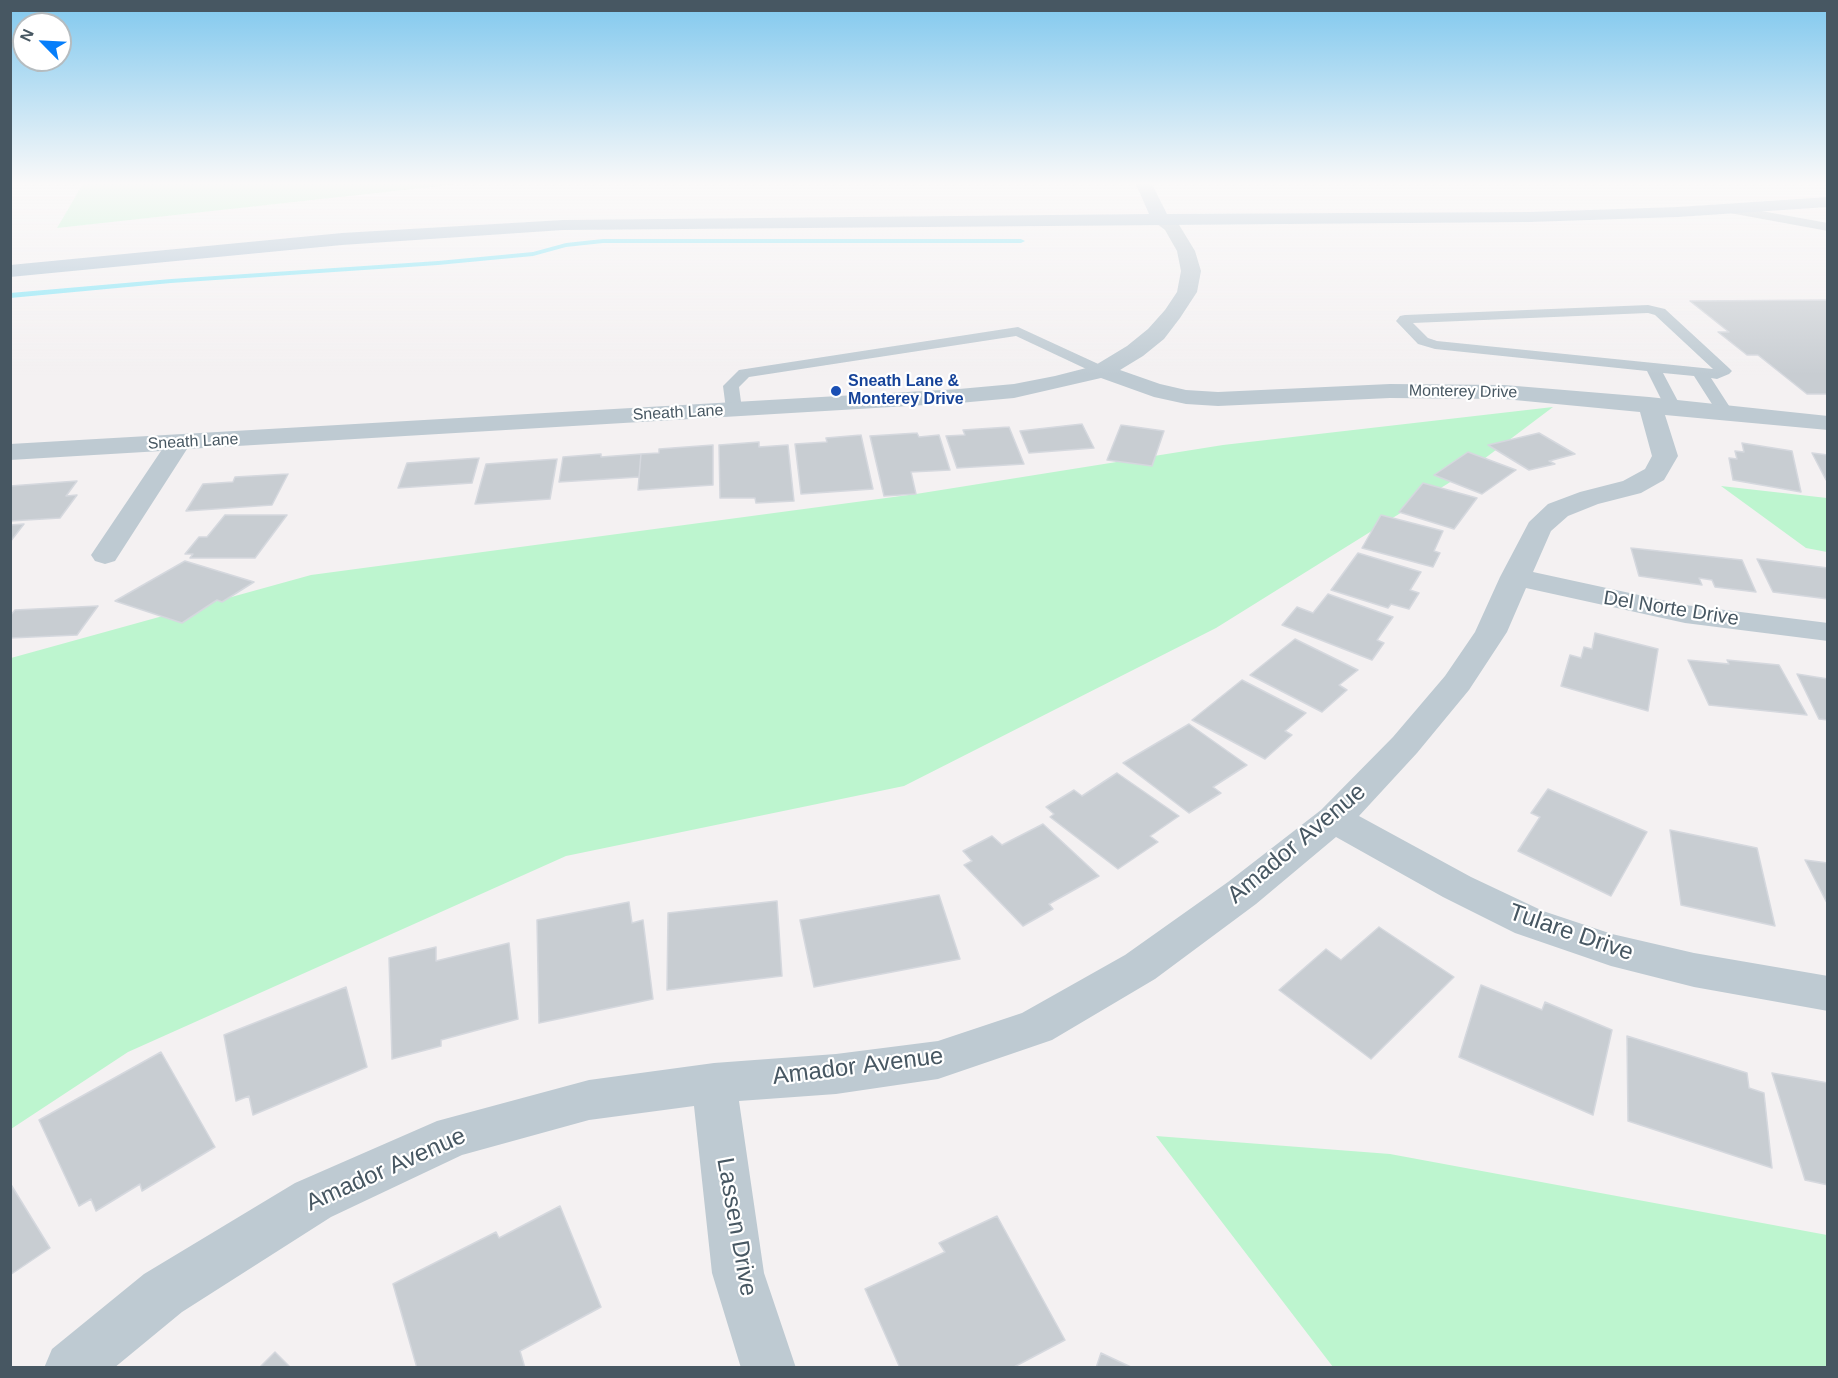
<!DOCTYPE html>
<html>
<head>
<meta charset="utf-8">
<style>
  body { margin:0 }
  #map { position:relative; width:1838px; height:1378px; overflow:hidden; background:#f4f1f2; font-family:Arial,sans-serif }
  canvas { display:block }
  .frame { position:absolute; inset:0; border:12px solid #475762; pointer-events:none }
  .north { position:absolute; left:12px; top:12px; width:60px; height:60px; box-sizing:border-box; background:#fff; border:2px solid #b5bcc0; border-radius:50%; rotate:294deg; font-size:16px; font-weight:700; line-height:24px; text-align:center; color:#475762 }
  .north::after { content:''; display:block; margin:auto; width:21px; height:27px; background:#067efa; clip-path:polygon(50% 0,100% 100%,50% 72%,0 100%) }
</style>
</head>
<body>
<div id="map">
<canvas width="1838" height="1378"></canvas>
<div class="frame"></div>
<div class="north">N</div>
</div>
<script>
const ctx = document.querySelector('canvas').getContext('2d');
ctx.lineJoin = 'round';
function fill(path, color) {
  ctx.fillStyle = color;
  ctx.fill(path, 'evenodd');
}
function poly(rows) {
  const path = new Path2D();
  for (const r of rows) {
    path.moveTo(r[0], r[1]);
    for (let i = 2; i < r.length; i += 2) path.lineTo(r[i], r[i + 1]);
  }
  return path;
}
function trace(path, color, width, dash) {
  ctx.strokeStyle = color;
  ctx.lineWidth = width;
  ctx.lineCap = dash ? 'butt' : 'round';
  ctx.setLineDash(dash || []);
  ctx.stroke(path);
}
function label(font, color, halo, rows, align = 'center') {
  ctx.font = font + ' Arial,sans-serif';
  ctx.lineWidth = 4.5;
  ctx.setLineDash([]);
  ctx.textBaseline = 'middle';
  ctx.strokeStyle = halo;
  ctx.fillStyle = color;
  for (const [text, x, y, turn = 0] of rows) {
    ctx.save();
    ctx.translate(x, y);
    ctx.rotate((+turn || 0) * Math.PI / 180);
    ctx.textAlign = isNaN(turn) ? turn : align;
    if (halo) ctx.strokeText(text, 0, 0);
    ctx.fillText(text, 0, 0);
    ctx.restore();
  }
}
const green = poly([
  [84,182,477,182,57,228],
  [1553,407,1468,471,1216,628,904,786,566,856,128,1052,11,1129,11,658,311,575,916,494,1223,445],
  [1721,486,1827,498,1827,552,1806,548],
  [1156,1136,1390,1154,1827,1235,1827,1367,1333,1367]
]);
const stream = poly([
  [603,239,1021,239,1025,241,1021,243,603,243,566,247,533,256,438,265,171,283,10,298,10,293,171,279,438,261,533,252,566,243,603,239]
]);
const building = poly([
  [1828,300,1828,394,1807,394,1758,355,1747,355,1718,332,1729,332,1690,301,1828,300],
  [1082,424,1094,448,1029,453,1020,431,1082,424],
  [1121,425,1164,431,1152,466,1107,460,1121,425],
  [1009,427,1024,464,957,468,946,436,965,435,963,430,1009,427],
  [917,433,919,437,939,435,950,470,911,472,916,494,884,496,870,436,917,433],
  [1539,433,1575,454,1549,461,1555,464,1529,470,1488,445,1539,433],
  [861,435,873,489,801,494,795,444,827,442,826,438,861,435],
  [759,442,759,447,788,445,794,501,756,503,755,498,720,498,719,445,759,442],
  [1742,443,1792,451,1801,492,1733,480,1729,458,1737,459,1735,451,1744,452,1742,443],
  [713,445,713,485,638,490,641,454,659,453,659,449,713,445],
  [1468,452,1516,470,1482,494,1434,475,1468,452],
  [1812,453,1828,455,1828,480,1826,480,1812,453],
  [601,454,601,457,641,454,639,477,559,482,563,457,601,454],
  [479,458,472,483,398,488,407,463,479,458],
  [557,459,550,499,475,504,486,464,557,459],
  [288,474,272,505,186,511,203,484,233,482,235,477,288,474],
  [77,481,66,496,77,495,60,518,10,521,10,486,77,481],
  [1423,483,1477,498,1454,529,1399,512,1423,483],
  [225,515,287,515,255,558,190,558,193,554,185,554,199,537,207,537,225,515],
  [1381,515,1443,531,1434,551,1440,553,1433,567,1362,548,1381,515],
  [24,524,10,542,10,525,24,524],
  [1631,548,1742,560,1756,592,1715,587,1712,580,1699,578,1702,585,1639,576,1631,548],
  [1358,553,1421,572,1410,590,1419,593,1409,609,1391,604,1388,608,1331,590,1358,553],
  [1757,559,1828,568,1828,599,1773,592,1757,559],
  [185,561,254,582,222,602,217,600,182,623,115,601,185,561],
  [1328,594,1393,617,1377,640,1384,643,1372,660,1282,625,1297,607,1313,613,1328,594],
  [98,606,77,635,10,638,10,616,15,610,98,606],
  [1595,633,1658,649,1648,711,1561,686,1570,655,1581,658,1584,647,1592,649,1595,633],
  [1295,639,1358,670,1339,685,1347,690,1322,712,1250,675,1295,639],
  [1688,660,1729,664,1727,660,1779,665,1807,715,1709,705,1688,660],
  [1797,674,1828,679,1828,720,1819,719,1797,674],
  [1242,680,1306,713,1285,731,1292,735,1265,759,1192,720,1242,680],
  [1189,724,1247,765,1213,787,1221,793,1189,813,1123,763,1189,724],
  [1117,773,1179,816,1150,836,1158,842,1118,869,1050,817,1054,814,1046,807,1074,790,1082,796,1117,773],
  [1548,789,1647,832,1611,896,1518,851,1540,817,1531,813,1548,789],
  [1043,824,1099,876,1049,904,1053,909,1023,926,964,865,972,861,963,851,992,836,1002,845,1043,824],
  [1670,830,1757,848,1775,926,1681,905,1670,830],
  [1805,860,1828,863,1828,905,1805,860],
  [939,895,960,959,814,987,800,920,939,895],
  [777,901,782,976,667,990,668,913,777,901],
  [629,902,632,923,643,920,653,999,539,1023,537,920,629,902],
  [1379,927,1454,977,1371,1059,1279,990,1326,949,1341,960,1379,927],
  [509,943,518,1019,441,1040,441,1046,392,1059,389,958,436,947,436,961,509,943],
  [1481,985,1542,1010,1545,1002,1612,1030,1593,1115,1459,1057,1481,985],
  [346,987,367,1067,253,1115,249,1096,236,1101,224,1035,346,987],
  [1627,1036,1747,1073,1749,1088,1764,1093,1772,1168,1628,1121,1627,1036],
  [161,1052,215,1147,142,1191,140,1184,96,1211,91,1199,79,1206,39,1120,161,1052],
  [1772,1073,1828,1083,1828,1185,1805,1180,1772,1073],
  [10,1183,50,1248,10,1275,10,1183],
  [560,1206,601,1307,520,1351,525,1368,417,1368,393,1284,496,1232,499,1238,560,1206],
  [997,1216,1065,1340,1012,1368,900,1368,865,1289,945,1252,939,1243,997,1216],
  [275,1352,291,1368,259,1368,275,1352],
  [1101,1353,1133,1368,1096,1368,1101,1353]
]);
const service = poly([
  [1728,205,1828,223,1828,231,1724,212,1722,209,1728,205],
  [1648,305,1665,309,1729,368,1732,371,1729,374,1717,379,1711,378,1733,412,1731,415,1719,415,1694,376,1663,373,1681,407,1673,412,1665,407,1647,371,1435,349,1418,344,1396,321,1400,316,1405,315,1648,305],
  [1648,313,1655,315,1713,369,1437,341,1428,338,1413,323,1648,313],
  [1018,327,1107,368,1110,371,1102,376,1097,374,1016,336,749,377,739,387,742,409,740,412,734,414,726,409,723,386,739,370,1018,327]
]);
const minor = poly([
  [1161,215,1178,223,1195,251,1201,271,1197,292,1180,318,1164,339,1143,356,1120,370,1160,384,1186,390,1218,392,1390,384,1504,385,1649,397,1828,416,1828,430,1665,415,1678,456,1664,480,1641,493,1598,504,1568,516,1551,531,1533,572,1685,605,1828,623,1828,641,1685,623,1526,588,1507,632,1469,690,1417,753,1359,816,1471,877,1543,911,1612,934,1694,953,1828,976,1828,1011,1694,987,1611,966,1515,933,1443,897,1336,837,1256,904,1155,979,1052,1040,938,1079,836,1094,739,1101,764,1273,796,1368,741,1368,712,1273,694,1106,589,1120,462,1155,331,1217,182,1312,114,1368,44,1368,52,1349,144,1274,295,1183,437,1121,589,1080,714,1063,836,1054,938,1041,1022,1013,1125,955,1228,882,1321,810,1393,737,1445,676,1475,632,1500,577,1529,522,1548,504,1580,492,1623,481,1645,469,1652,456,1640,412,1504,399,1390,398,1218,406,1186,404,1154,397,1101,378,1014,398,959,403,187,449,115,561,105,564,95,561,91,555,161,451,10,460,10,444,959,389,1014,384,1055,376,1094,366,1127,346,1148,329,1165,310,1177,292,1181,271,1177,251,1165,230,1152,220,1155,216,1161,215]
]);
const primary = poly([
  [1135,182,1151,182,1167,214,1530,212,1678,207,1828,197,1828,207,1678,217,1530,222,563,230,342,245,10,277,10,265,342,233,563,220,1149,214,1135,182]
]);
const markers = [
  [836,391,6,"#1a4fb4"]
];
const farTransitnames = [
  ["Sneath Lane &",848,382],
  ["Monterey Drive",848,400]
];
const farStreetnames = [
  ["Monterey Drive",1463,392,1],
  ["Sneath Lane",678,413,-3],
  ["Sneath Lane",193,442,-3]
];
const streetNames = [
  ["Del Norte Drive",1671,609,9]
];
const nearStreetnames = [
  ["Amador Avenue",1297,844,-40],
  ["Tulare Drive",1571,933,19],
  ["Amador Avenue",858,1067,-7],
  ["Amador Avenue",386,1170,-24],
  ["Lassen Drive",736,1227,80]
];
fill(green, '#bdf5cf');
fill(stream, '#85e5f6');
fill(building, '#c8cdd2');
trace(building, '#d5d8de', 1.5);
fill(service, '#becad2');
fill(minor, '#becad2');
fill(primary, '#afc3d3');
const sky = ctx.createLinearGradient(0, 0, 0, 375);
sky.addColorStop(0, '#80c8ee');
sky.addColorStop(0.49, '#faf9f9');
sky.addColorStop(1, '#faf9f900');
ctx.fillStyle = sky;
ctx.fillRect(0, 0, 1838, 375);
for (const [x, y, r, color] of markers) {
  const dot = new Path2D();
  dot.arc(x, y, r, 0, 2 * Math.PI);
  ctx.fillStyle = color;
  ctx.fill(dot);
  trace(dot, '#fff', 2);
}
label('bold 16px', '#164399', '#fff', farTransitnames, 'left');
label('16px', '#475762', '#fff', farStreetnames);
label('20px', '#475762', '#fff', streetNames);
label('24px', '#475762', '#fff', nearStreetnames);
</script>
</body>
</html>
